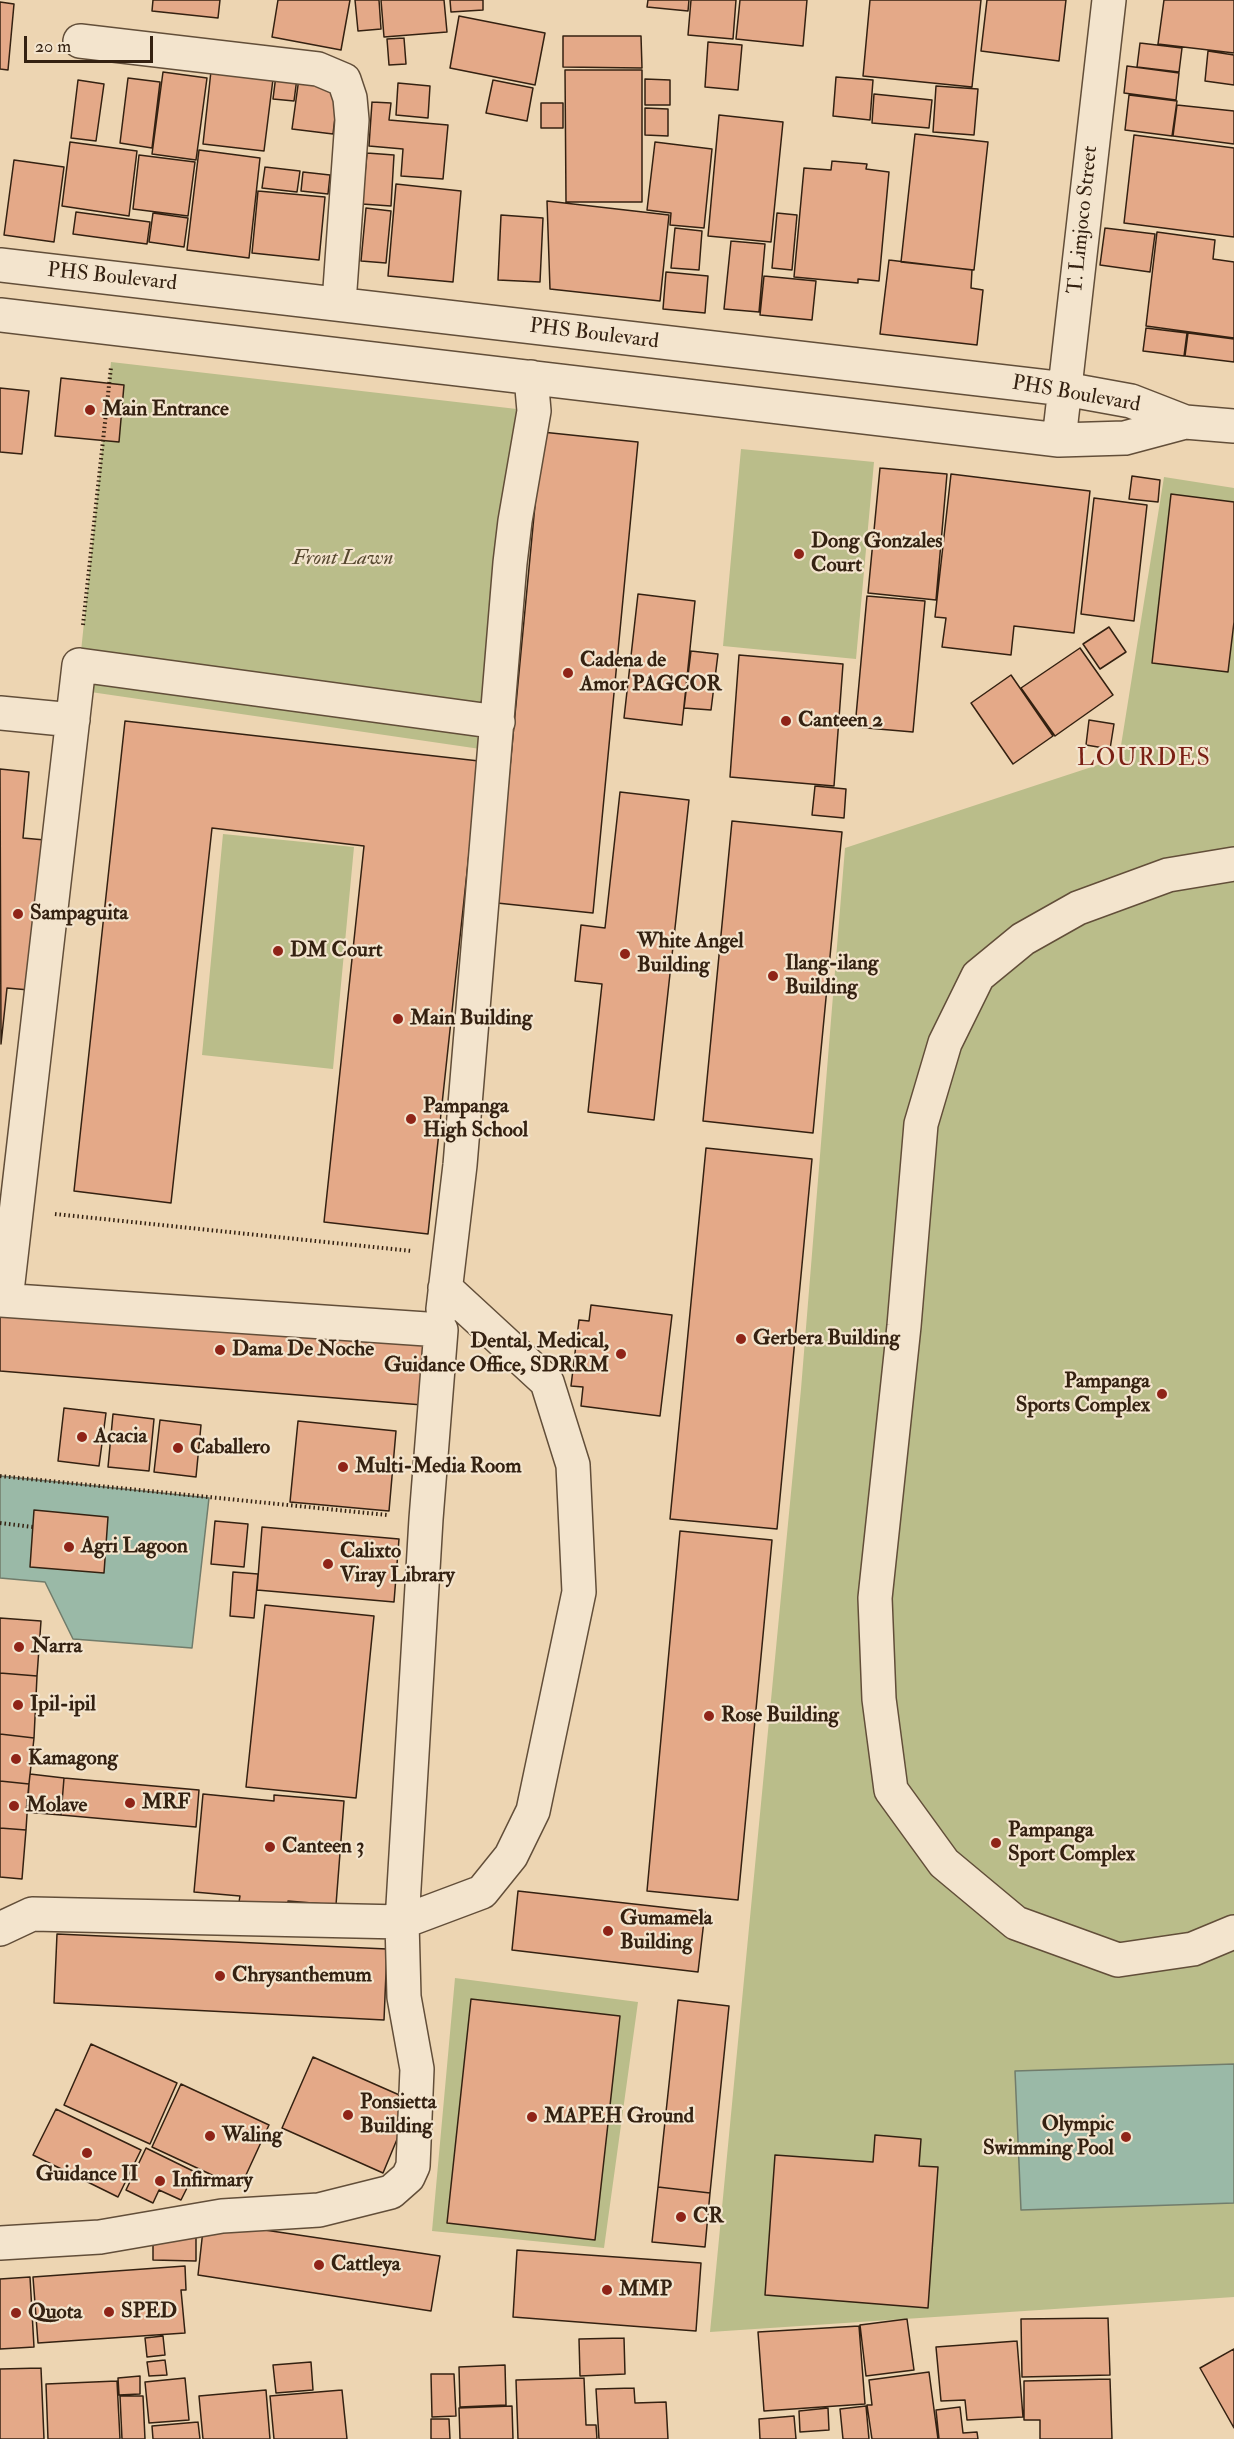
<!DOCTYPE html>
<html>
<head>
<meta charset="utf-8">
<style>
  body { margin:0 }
  #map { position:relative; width:1234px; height:2439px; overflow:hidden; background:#edd5b2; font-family:"IM FELL Double Pica",serif }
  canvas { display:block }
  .scale { position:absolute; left:24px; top:36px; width:129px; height:27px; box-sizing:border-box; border:3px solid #342111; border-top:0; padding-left:8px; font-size:18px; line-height:21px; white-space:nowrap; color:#342111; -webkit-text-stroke:4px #f3e4cd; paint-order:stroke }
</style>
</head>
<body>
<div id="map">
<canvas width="1234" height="2439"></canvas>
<div class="scale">20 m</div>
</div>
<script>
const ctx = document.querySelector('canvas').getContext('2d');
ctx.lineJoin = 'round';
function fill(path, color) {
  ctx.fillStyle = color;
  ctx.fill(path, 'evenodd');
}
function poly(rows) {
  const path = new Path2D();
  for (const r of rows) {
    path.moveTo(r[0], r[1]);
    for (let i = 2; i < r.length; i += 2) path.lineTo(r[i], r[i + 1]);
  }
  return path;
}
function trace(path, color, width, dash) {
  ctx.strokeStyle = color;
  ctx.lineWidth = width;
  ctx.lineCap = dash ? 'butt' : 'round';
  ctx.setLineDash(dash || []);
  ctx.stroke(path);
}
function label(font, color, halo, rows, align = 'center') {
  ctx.font = font + ' "IM FELL Double Pica",serif';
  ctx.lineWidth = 4.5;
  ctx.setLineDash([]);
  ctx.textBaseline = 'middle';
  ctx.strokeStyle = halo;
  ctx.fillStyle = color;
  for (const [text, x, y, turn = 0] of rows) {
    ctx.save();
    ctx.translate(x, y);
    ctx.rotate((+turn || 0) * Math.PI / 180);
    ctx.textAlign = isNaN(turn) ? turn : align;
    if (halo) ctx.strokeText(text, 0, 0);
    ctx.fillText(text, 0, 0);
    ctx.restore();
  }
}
const green = poly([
  [111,362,534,411,494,751,77,690],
  [741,449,874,462,856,659,723,646],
  [1164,477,1234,488,1234,2297,710,2332,801,1389,845,848,1119,758],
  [223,834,354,847,333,1069,202,1055],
  [455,1978,638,2002,604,2248,432,2231]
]);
const water = poly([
  [0,1476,209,1498,192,1648,73,1639,45,1582,0,1578,0,1476],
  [1234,2064,1234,2203,1021,2210,1015,2071,1234,2064]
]);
const building = poly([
  [153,0,220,0,218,18,152,11,153,0],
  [278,0,350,0,341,50,272,37,278,0],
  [355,0,379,0,381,29,358,31,355,0],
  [381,0,444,0,447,32,384,37,381,0],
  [450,0,483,0,483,10,451,12,450,0],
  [648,0,689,0,688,11,647,7,648,0],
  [691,0,736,0,733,39,688,35,691,0],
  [740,0,807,0,803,46,736,39,740,0],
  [870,0,981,0,972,87,863,76,870,0],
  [987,0,1066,0,1059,61,981,51,987,0],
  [1164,0,1234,0,1234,53,1158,44,1164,0],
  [0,2,14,4,8,70,0,69,0,2],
  [459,16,545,33,535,85,450,68,459,16],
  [563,36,641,36,642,68,563,67,563,36],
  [404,38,406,64,389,65,387,39,404,38],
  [708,42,742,45,738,90,705,87,708,42],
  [1140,43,1182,48,1179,72,1137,67,1140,43],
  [1208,51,1234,55,1234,85,1205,81,1208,51],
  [1127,66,1179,73,1176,100,1124,93,1127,66],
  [565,70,642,70,642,202,566,202,565,70],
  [211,71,273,79,264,151,203,144,211,71],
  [163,72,207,78,196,160,152,154,163,72],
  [276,75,297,78,294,101,273,99,276,75],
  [836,77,873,80,870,120,833,116,836,77],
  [128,78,160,82,152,148,120,143,128,78],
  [299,78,339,84,333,134,292,129,299,78],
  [645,79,670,80,670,105,645,105,645,79],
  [78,80,104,84,96,141,71,138,78,80],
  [493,80,533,88,527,121,486,113,493,80],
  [398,83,430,86,428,118,396,115,398,83],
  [936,86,978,89,974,135,933,132,936,86],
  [874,94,932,100,929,128,872,123,874,94],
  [1129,95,1177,101,1172,136,1125,130,1129,95],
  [372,102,391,103,389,120,448,125,443,179,401,176,403,149,369,146,372,102],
  [541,103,563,103,563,128,541,128,541,103],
  [1177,105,1234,111,1234,144,1173,136,1177,105],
  [645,108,668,109,668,136,645,135,645,108],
  [719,115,783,122,771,242,708,236,719,115],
  [915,134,988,142,974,270,901,262,915,134],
  [1134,135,1234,148,1234,237,1124,223,1134,135],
  [70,142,137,151,129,216,62,206,70,142],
  [655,142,712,149,704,228,670,225,671,213,647,210,655,142],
  [199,150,260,158,249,258,187,250,199,150],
  [367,153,394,155,391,206,362,204,367,153],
  [139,155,195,162,188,216,133,209,139,155],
  [14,160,64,167,54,242,4,235,14,160],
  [832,161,867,164,866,169,889,172,879,281,858,279,858,283,794,277,804,168,831,170,832,161],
  [265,167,300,171,297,192,262,188,265,167],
  [303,172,330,175,328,194,301,191,303,172],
  [396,184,461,191,453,282,388,276,396,184],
  [258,191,325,197,319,260,252,253,258,191],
  [547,201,669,215,660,301,550,289,547,201],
  [366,208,391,211,386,263,361,261,366,208],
  [76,212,150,222,147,244,73,234,76,212],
  [153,213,188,218,184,247,149,242,153,213],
  [777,213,797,215,792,270,772,268,777,213],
  [501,215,543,218,540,282,498,280,501,215],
  [675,228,702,231,699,270,671,268,675,228],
  [1105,228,1155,234,1150,272,1100,265,1105,228],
  [1157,232,1215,240,1213,259,1234,262,1234,338,1146,326,1157,232],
  [731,241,765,244,759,312,724,309,731,241],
  [889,260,972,270,971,288,983,290,977,345,880,334,889,260],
  [666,272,708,276,705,313,663,309,666,272],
  [764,276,816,281,812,320,760,315,764,276],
  [1146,328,1187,333,1184,356,1143,351,1146,328],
  [1188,333,1234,339,1234,362,1185,356,1188,333],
  [61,378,124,385,119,442,55,436,61,378],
  [0,388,29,391,22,454,0,452,0,388],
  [542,432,638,442,593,913,497,903,542,432],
  [880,468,947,474,936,600,868,593,880,468],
  [951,474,1090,491,1074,633,1014,626,1011,655,942,647,946,618,935,617,951,474],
  [1132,476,1160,480,1158,502,1129,499,1132,476],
  [1171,494,1234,502,1234,622,1228,672,1152,663,1171,494],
  [1094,498,1147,505,1134,621,1081,614,1094,498],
  [638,594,695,601,682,725,624,718,638,594],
  [867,596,925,601,913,732,855,727,867,596],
  [1109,627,1126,652,1100,669,1083,644,1109,627],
  [1080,648,1113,695,1055,736,1021,688,1080,648],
  [691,651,718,654,711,710,684,708,691,651],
  [739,655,843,664,834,786,730,777,739,655],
  [1011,675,1053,736,1013,764,971,703,1011,675],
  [1089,720,1114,724,1110,749,1086,745,1089,720],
  [125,721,479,761,428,1234,324,1222,364,846,212,828,171,1203,74,1191,125,721],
  [0,769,29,772,23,838,45,840,29,990,7,988,1,1044,0,769],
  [815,786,846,789,844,818,812,815,815,786],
  [620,792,689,800,654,1120,588,1112,602,984,575,981,581,925,605,928,620,792],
  [732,821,842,832,813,1133,703,1121,732,821],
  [706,1148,812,1159,777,1529,670,1519,706,1148],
  [0,1300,441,1330,435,1406,0,1371,0,1300],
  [591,1305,672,1315,660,1416,581,1406,583,1387,571,1386,579,1320,589,1321,591,1305],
  [64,1408,106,1413,99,1466,58,1461,64,1408],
  [113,1414,154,1419,149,1471,108,1467,113,1414],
  [160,1420,201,1425,196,1477,154,1472,160,1420],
  [298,1421,396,1431,389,1511,290,1502,298,1421],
  [34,1510,108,1517,104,1573,30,1567,34,1510],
  [215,1521,248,1524,244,1567,211,1564,215,1521],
  [262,1527,399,1539,394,1602,257,1590,262,1527],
  [680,1531,772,1540,738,1900,647,1891,680,1531],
  [233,1572,258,1574,254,1618,230,1616,233,1572],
  [265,1605,374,1616,356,1798,246,1787,265,1605],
  [0,1618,41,1621,37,1676,0,1673,0,1618],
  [0,1673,37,1676,34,1738,0,1734,0,1673],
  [0,1734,34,1738,29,1784,0,1781,0,1734],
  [30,1774,64,1778,61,1815,26,1812,30,1774],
  [64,1778,199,1790,196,1827,61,1815,64,1778],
  [0,1781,29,1784,26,1830,0,1828,0,1781],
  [203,1794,274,1801,274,1795,344,1801,336,1905,288,1901,288,1906,239,1902,240,1896,194,1892,203,1794],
  [0,1828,26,1830,22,1879,0,1877,0,1828],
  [518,1891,705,1912,698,1972,512,1950,518,1891],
  [57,1934,387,1949,384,2020,54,2003,57,1934],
  [471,1999,620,2016,595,2240,447,2223,471,1999],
  [678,2000,729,2006,710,2193,658,2187,678,2000],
  [91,2044,177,2083,150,2144,64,2105,91,2044],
  [313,2057,413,2101,383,2173,282,2128,313,2057],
  [181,2084,269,2125,240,2188,152,2147,181,2084],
  [56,2109,141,2150,118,2197,33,2155,56,2109],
  [875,2135,921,2139,919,2166,938,2167,928,2308,765,2295,775,2155,873,2162,875,2135],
  [146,2148,195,2172,181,2200,159,2190,153,2203,126,2190,146,2148],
  [658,2187,710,2193,705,2247,652,2242,658,2187],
  [204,2221,440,2256,431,2311,198,2275,204,2221],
  [153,2233,196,2233,196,2261,153,2260,153,2233],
  [517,2250,701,2263,696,2331,513,2317,517,2250],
  [185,2266,186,2290,181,2290,185,2333,38,2343,33,2277,185,2266],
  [30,2277,34,2347,0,2349,0,2279,30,2277],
  [1108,2318,1110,2375,1022,2377,1021,2319,1108,2318],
  [907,2319,914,2370,866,2376,860,2325,907,2319],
  [859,2326,865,2404,764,2411,758,2332,859,2326],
  [163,2336,165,2355,147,2357,145,2338,163,2336],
  [624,2338,625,2374,580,2376,579,2339,624,2338],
  [1017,2341,1023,2417,967,2420,965,2400,941,2401,936,2347,1017,2341],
  [1234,2349,1234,2428,1200,2368,1234,2349],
  [165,2360,167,2375,149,2376,147,2362,165,2360],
  [311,2362,313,2390,276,2393,273,2365,311,2362],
  [505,2365,506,2405,460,2407,459,2367,505,2365],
  [41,2368,44,2439,0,2439,0,2369,41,2368],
  [929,2372,938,2439,872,2439,867,2405,872,2405,869,2380,929,2372],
  [431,2374,454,2374,456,2416,432,2417,431,2374],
  [140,2376,140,2394,119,2395,118,2378,140,2376],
  [185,2378,189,2420,149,2423,145,2382,185,2378],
  [584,2378,586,2425,596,2425,597,2439,518,2439,516,2380,584,2378],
  [1110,2379,1112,2439,1040,2439,1040,2420,1024,2420,1024,2381,1110,2379],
  [117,2381,120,2439,48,2439,46,2384,117,2381],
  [634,2388,635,2403,666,2402,668,2439,599,2439,596,2389,634,2388],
  [266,2390,270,2439,203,2439,199,2396,266,2390],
  [342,2390,347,2439,274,2439,270,2396,342,2390],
  [120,2396,143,2396,145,2439,122,2439,120,2396],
  [512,2406,513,2439,460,2439,459,2408,512,2406],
  [866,2406,869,2439,843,2439,840,2409,866,2406],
  [960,2407,963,2433,977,2432,978,2439,939,2439,936,2410,960,2407],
  [828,2408,829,2430,800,2432,799,2411,828,2408],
  [794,2416,796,2439,760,2439,759,2419,794,2416],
  [431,2419,449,2419,450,2439,431,2439,431,2419],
  [198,2422,200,2439,153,2439,152,2426,198,2422]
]);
const path = poly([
  [83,625,111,367],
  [55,1214,412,1251],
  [0,1476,387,1515],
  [0,1523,33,1527]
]);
const minor = poly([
  [80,41,318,69,344,80,350,98,352,120,339,303],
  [0,265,1065,389,1131,401,1185,422,1234,426],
  [0,315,1059,440,1125,438,1185,422],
  [1059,440,1109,0],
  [0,713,73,720],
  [1234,864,1168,875,1078,908,1023,939,978,976,945,1043,921,1124,904,1326,875,1598,879,1699,891,1790,944,1863,1016,1923,1118,1960,1193,1949,1234,1932],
  [0,1300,441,1330,426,1519,402,1922,404,1997,417,2069,413,2166,408,2177,391,2192,319,2210,222,2216,100,2237,0,2243],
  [6,1300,79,665,498,722],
  [443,1309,460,1165,510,563,515,521,534,411,531,377],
  [0,1929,32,1914,402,1922,482,1892,511,1856,533,1811,579,1592,573,1465,547,1382,445,1288]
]);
const markers = [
  [90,410,6,"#8f2418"],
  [799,554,6,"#8f2418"],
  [568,673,6,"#8f2418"],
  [786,721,6,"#8f2418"],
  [18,914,6,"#8f2418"],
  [278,951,6,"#8f2418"],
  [625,954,6,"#8f2418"],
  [773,976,6,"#8f2418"],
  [398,1019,6,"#8f2418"],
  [411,1119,6,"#8f2418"],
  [741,1339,6,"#8f2418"],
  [220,1350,6,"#8f2418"],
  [621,1354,6,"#8f2418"],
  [1162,1394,6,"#8f2418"],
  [82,1437,6,"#8f2418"],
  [178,1448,6,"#8f2418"],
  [343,1467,6,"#8f2418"],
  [69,1547,6,"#8f2418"],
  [328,1564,6,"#8f2418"],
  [19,1647,6,"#8f2418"],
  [18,1705,6,"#8f2418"],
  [709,1716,6,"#8f2418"],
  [16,1759,6,"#8f2418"],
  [130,1803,6,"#8f2418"],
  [14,1806,6,"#8f2418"],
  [996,1843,6,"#8f2418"],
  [270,1847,6,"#8f2418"],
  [608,1931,6,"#8f2418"],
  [220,1976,6,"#8f2418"],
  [348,2115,6,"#8f2418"],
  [532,2117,6,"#8f2418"],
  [210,2136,6,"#8f2418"],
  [1126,2137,6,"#8f2418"],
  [87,2153,6,"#8f2418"],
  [160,2181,6,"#8f2418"],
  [681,2217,6,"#8f2418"],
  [319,2265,6,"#8f2418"],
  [607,2290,6,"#8f2418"],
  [109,2312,6,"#8f2418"],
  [16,2313,6,"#8f2418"]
];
const streetNames = [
  ["T. Limjoco Street",1084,220,-84],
  ["PHS Boulevard",112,278,6],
  ["PHS Boulevard",594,335,7],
  ["PHS Boulevard",1076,395,10]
];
const poiNames = [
  ["Main Entrance",102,410],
  ["Dong Gonzales",811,542],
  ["Court",811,566],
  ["Cadena de",580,661],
  ["Amor PAGCOR",580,685],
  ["Canteen 2",798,721],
  ["Sampaguita",30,914],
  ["White Angel",637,942],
  ["Building",637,966],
  ["DM Court",290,951],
  ["Ilang-ilang",785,964],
  ["Building",785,988],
  ["Main Building",410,1019],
  ["Pampanga",423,1107],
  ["High School",423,1131],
  ["Gerbera Building",753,1339],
  ["Dental, Medical,",609,1342,"right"],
  ["Guidance Office, SDRRM",609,1366,"right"],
  ["Dama De Noche",232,1350],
  ["Pampanga",1150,1382,"right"],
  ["Sports Complex",1150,1406,"right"],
  ["Acacia",94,1437],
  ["Caballero",190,1448],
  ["Multi-Media Room",355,1467],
  ["Agri Lagoon",81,1547],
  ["Calixto",340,1552],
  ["Viray Library",340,1576],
  ["Narra",31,1647],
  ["Ipil-ipil",30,1705],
  ["Rose Building",721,1716],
  ["Kamagong",28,1759],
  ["MRF",142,1803],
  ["Molave",26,1806],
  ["Pampanga",1008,1831],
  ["Sport Complex",1008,1855],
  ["Canteen 3",282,1847],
  ["Gumamela",620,1919],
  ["Building",620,1943],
  ["Chrysanthemum",232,1976],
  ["Ponsietta",360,2103],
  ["Building",360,2127],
  ["MAPEH Ground",544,2117],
  ["Olympic",1114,2125,"right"],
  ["Swimming Pool",1114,2149,"right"],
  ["Waling",222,2136],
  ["Guidance II",87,2175,"center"],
  ["Infirmary",172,2181],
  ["CR",693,2217],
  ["Cattleya",331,2265],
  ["MMP",619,2290],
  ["SPED",121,2312],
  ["Quota",28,2313]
];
const parkNames = [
  ["Front Lawn",343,559]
];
const quarterNames = [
  ["LOURDES",1144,760]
];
fill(green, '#babd8a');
fill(water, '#9ab9a7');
trace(water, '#717c6b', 1.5);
fill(building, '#e4a988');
trace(building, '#342111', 1.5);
trace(minor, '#624e39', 36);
trace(path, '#342111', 4, [1.5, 3]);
trace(minor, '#f3e4cd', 33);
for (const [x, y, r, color] of markers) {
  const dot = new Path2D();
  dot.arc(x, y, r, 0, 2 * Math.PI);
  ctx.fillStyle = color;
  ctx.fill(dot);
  trace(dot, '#f3e4cd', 2);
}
label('21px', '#342111', '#f3e4cd', streetNames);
label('bold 21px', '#342111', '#f3e4cd', poiNames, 'left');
label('italic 21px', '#56482f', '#f3e4cd', parkNames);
ctx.letterSpacing = '1.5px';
label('24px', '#7a1f14', '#f3e4cd', quarterNames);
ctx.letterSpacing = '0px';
</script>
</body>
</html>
